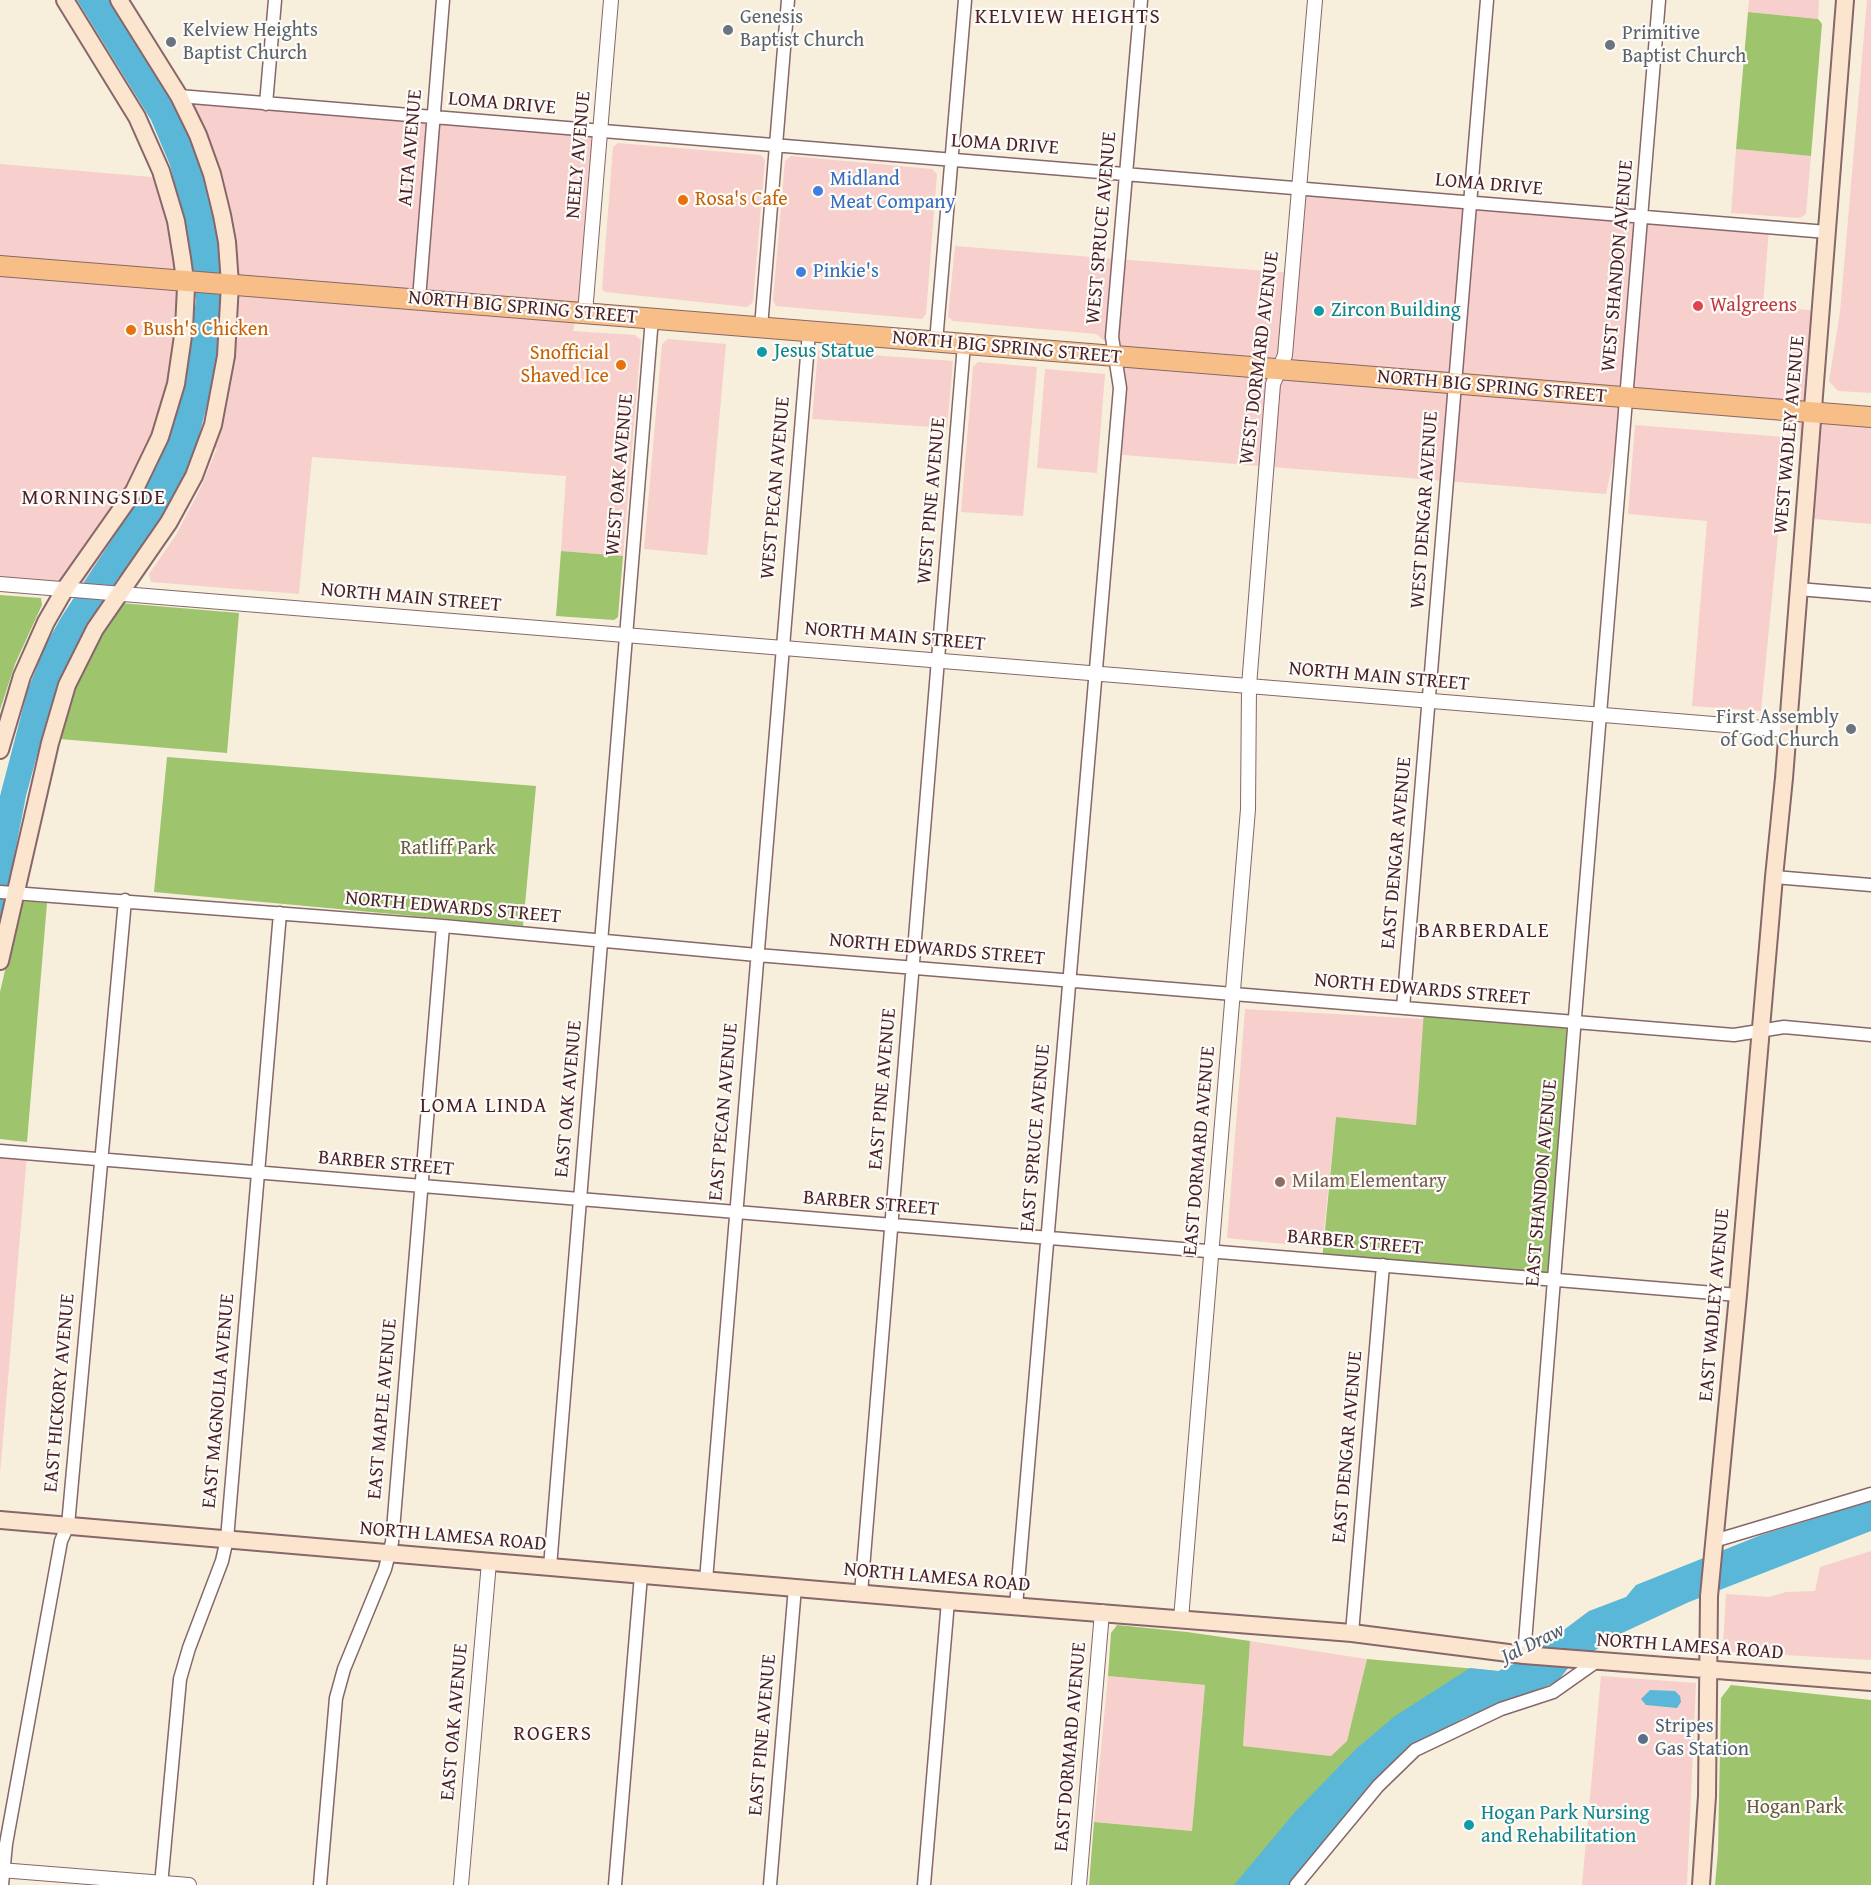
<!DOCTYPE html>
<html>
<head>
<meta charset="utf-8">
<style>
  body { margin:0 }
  canvas { display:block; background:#f7eedc }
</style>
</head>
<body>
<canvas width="1871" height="1885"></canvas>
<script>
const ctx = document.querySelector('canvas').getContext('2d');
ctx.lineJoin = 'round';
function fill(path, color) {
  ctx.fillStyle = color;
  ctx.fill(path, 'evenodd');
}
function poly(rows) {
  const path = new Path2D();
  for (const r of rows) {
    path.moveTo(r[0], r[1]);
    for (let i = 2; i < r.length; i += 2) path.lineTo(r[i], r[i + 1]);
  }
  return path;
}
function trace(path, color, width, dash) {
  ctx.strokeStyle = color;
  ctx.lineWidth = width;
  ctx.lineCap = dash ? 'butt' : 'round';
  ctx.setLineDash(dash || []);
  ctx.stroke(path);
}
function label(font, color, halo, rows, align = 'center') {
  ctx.font = font + ' "Gentium Book Plus",serif';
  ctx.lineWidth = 4.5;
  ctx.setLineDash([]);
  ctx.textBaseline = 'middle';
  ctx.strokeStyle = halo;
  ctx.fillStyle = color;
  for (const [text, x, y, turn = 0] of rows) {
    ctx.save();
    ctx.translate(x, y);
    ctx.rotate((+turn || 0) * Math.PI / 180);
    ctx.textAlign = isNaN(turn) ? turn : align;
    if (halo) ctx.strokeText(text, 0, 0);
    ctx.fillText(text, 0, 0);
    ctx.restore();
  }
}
const built = poly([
  [1749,0,1819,0,1818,19,1748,12],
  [1867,0,1871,0,1871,393,1838,391,1829,381,1840,312],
  [153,95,601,132,594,215,573,331,635,335,641,340,623,556,561,551,566,476,312,457,299,594,151,582,149,574,176,535,201,487,217,448,174,463,90,590,0,583,0,164,187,180],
  [618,143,761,155,765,160,753,302,747,307,605,292,602,289,613,147],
  [1736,149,1811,156,1806,214,1800,218,1731,213],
  [791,156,932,169,937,174,926,314,922,319,776,306,773,300,785,161],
  [1299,189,1769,228,1763,306,1820,311,1812,412,1871,417,1871,524,1803,518,1799,419,1627,396,1606,494,1112,454,1120,353,1096,334,953,321,948,317,955,246,1292,273],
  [668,339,726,344,707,555,644,549,662,344],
  [818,351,953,361,947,428,812,419],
  [978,362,1037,367,1023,516,961,512,973,367],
  [1045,369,1105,374,1097,473,1037,468],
  [1635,425,1784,437,1778,536,1761,711,1692,706,1707,521,1628,514],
  [1245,1009,1424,1019,1416,1126,1336,1117,1322,1248,1227,1238],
  [0,1152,27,1154,0,1474],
  [1871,1551,1871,1660,1733,1652,1723,1645,1726,1594,1769,1597,1786,1592,1815,1591,1820,1567],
  [1250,1641,1367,1659,1347,1741,1331,1756,1243,1746],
  [1108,1676,1205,1685,1192,1831,1094,1822],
  [1601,1676,1696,1683,1687,1885,1582,1885]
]);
const green = poly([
  [1748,12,1818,19,1822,24,1811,156,1736,149],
  [561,551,623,556,618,617,614,620,556,616],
  [0,595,41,598,42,605,15,664,0,710],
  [121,603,239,613,227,753,60,739,75,685,96,641],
  [167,757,536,786,523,926,154,892],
  [25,901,47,903,27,1142,0,1139,0,992,20,906],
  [1424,1010,1574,1022,1554,1279,1322,1260,1336,1117,1416,1125],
  [1117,1625,1187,1632,1250,1641,1243,1746,1331,1756,1347,1741,1367,1659,1498,1671,1522,1695,1464,1718,1419,1743,1358,1803,1289,1885,1089,1885,1094,1822,1192,1831,1205,1685,1108,1676,1111,1633],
  [1731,1685,1871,1700,1871,1885,1715,1885,1718,1851,1721,1698]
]);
const water = poly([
  [77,0,110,0,173,97,200,159,217,225,221,257,223,299,218,363,195,451,179,489,158,529,135,562,118,578,85,629,60,678,44,729,26,796,0,929,0,796,28,689,46,644,62,616,137,501,157,466,176,417,184,387,196,300,179,201,170,165,151,120],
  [1871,1501,1871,1531,1689,1602,1622,1633,1569,1667,1557,1682,1464,1718,1419,1743,1358,1803,1289,1885,1234,1885,1295,1812,1356,1749,1395,1716,1470,1668,1498,1671,1525,1659,1589,1611,1626,1597,1636,1585,1761,1535],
  [1650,1690,1675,1691,1680,1696,1681,1702,1677,1708,1646,1705,1641,1699]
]);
const minor = poly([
  [179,96,1827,232],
  [266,104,275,0],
  [419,299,443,0],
  [761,327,788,0],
  [936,342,965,0],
  [1798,589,1871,595],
  [1774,877,1871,885],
  [0,892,443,926,757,955,1734,1035,1784,1027,1871,1035],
  [1403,1008,1487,0],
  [0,1151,1738,1295],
  [1714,1541,1871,1494],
  [550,1567,652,318],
  [706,1580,809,332],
  [861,1593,964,344],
  [1016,1606,1120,388,1112,337,1141,0],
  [1352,1633,1383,1265],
  [1524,1655,1574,1029,1659,0],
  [2,1885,6,1844,61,1541,68,1525,125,900],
  [161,1885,180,1679,189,1648,222,1561,227,1539,280,913],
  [320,1885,336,1698,344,1669,385,1569,392,1542,443,926],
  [615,1885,641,1575],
  [770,1885,795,1587],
  [924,1885,948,1601],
  [1296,1885,1378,1786,1415,1750,1501,1709,1553,1692,1597,1661]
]);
const tertiary = poly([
  [585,313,611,0],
  [0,584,1787,730],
  [1181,1619,1248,809,1249,686,1273,384,1285,355,1315,0],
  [0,1870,189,1885],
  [461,1885,489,1562],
  [1079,1885,1102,1612]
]);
const secondary = poly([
  [0,750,22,676,46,622,65,589,134,491,160,437,176,384,184,329,186,287,182,258,176,221,161,171,137,117,65,0],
  [0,961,50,743,67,685,95,629,169,522,194,476,213,425,226,356,230,284,227,242,222,215,212,174,198,135,179,96,119,0],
  [0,1520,948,1601,1352,1633,1524,1655,1871,1682],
  [1701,1885,1707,1796,1709,1596,1738,1295,1774,877,1784,778,1845,0]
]);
const trunk = poly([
  [0,266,1871,417]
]);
const markers = [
  [728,30,6,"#6b7280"],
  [171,42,6,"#6b7280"],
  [1610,45,6,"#6b7280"],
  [818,191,6,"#3f7fe0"],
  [683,200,6,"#e8710a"],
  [801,272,6,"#3f7fe0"],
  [1698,306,6,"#e0444e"],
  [1319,311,6,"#0f9aa8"],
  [131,330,6,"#e8710a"],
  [762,352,6,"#0f9aa8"],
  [621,365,6,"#e8710a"],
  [1851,729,6,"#6b7280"],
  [1280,1182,6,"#8d6e63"],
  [1643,1739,6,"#5c6f8a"],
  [1469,1825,6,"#0f9aa8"]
];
const worshipNames = [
  ["Genesis",740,18],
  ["Baptist Church",740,41],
  ["Kelview Heights",183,31],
  ["Baptist Church",183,54],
  ["Primitive",1622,34],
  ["Baptist Church",1622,57],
  ["First Assembly",1839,718,"right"],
  ["of God Church",1839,741,"right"]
];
const streetNames = [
  ["LOMA DRIVE",502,104,5],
  ["LOMA DRIVE",1005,145,4],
  ["ALTA AVENUE",411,148,-85],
  ["NEELY AVENUE",579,155,-85],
  ["LOMA DRIVE",1489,185,5],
  ["WEST SPRUCE AVENUE",1102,228,-85],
  ["WEST SHANDON AVENUE",1618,266,-85],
  ["NORTH BIG SPRING STREET",523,308,5],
  ["NORTH BIG SPRING STREET",1007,348,5],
  ["WEST DORMARD AVENUE",1260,358,-83],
  ["NORTH BIG SPRING STREET",1492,387,5],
  ["WEST WADLEY AVENUE",1790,435,-85],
  ["WEST OAK AVENUE",620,475,-85],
  ["WEST PECAN AVENUE",776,488,-85],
  ["WEST PINE AVENUE",932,501,-85],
  ["WEST DENGAR AVENUE",1425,510,-86],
  ["NORTH MAIN STREET",411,598,5],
  ["NORTH MAIN STREET",895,637,5],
  ["NORTH MAIN STREET",1379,677,5],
  ["EAST DENGAR AVENUE",1397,853,-85],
  ["NORTH EDWARDS STREET",453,908,5],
  ["NORTH EDWARDS STREET",937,950,5],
  ["NORTH EDWARDS STREET",1422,990,5],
  ["EAST PINE AVENUE",883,1089,-85],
  ["EAST OAK AVENUE",569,1099,-85],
  ["EAST PECAN AVENUE",724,1112,-85],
  ["EAST SPRUCE AVENUE",1036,1138,-85],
  ["EAST DORMARD AVENUE",1200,1151,-85],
  ["BARBER STREET",386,1164,5],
  ["EAST SHANDON AVENUE",1542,1183,-85],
  ["BARBER STREET",871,1204,5],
  ["BARBER STREET",1355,1243,5],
  ["EAST WADLEY AVENUE",1715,1305,-85],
  ["EAST HICKORY AVENUE",60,1393,-85],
  ["EAST MAGNOLIA AVENUE",219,1401,-85],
  ["EAST MAPLE AVENUE",383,1409,-85],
  ["EAST DENGAR AVENUE",1348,1447,-85],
  ["NORTH LAMESA ROAD",453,1537,5],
  ["NORTH LAMESA ROAD",937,1578,5],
  ["NORTH LAMESA ROAD",1690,1647,4],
  ["EAST OAK AVENUE",455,1722,-85],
  ["EAST PINE AVENUE",763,1735,-85],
  ["EAST DORMARD AVENUE",1071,1747,-85]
];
const shopNames = [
  ["Midland",830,180],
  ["Meat Company",830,203],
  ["Pinkie's",813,272]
];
const foodNames = [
  ["Rosa's Cafe",695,200],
  ["Bush's Chicken",143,330],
  ["Snofficial",609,354,"right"],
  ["Shaved Ice",609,377,"right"]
];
const healthNames = [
  ["Walgreens",1710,306]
];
const cultureNames = [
  ["Zircon Building",1331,311],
  ["Jesus Statue",774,352],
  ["Hogan Park Nursing",1481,1814],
  ["and Rehabilitation",1481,1837]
];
const parkNames = [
  ["Ratliff Park",448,849],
  ["Hogan Park",1795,1808]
];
const educationNames = [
  ["Milam Elementary",1292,1182]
];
const serviceNames = [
  ["Stripes",1655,1727],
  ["Gas Station",1655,1750]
];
const neighbourhoodNames = [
  ["KELVIEW HEIGHTS",1068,18],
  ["MORNINGSIDE",94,499],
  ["BARBERDALE",1484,932],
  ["LOMA LINDA",484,1107],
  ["ROGERS",553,1735]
];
const waterNames = [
  ["Jal Draw",1533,1644,-26]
];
fill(built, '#f7d0cd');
fill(green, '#9fc46e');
fill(water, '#5ab7d8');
trace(minor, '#876769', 15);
trace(tertiary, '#876769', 16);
trace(secondary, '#876769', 20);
trace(trunk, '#876769', 22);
trace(minor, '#fff', 12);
trace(tertiary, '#fff', 14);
trace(secondary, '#fce5cf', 16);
trace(trunk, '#f7be87', 20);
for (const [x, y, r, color] of markers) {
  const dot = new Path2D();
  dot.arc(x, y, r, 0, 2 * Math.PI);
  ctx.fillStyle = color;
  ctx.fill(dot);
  trace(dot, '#fdfcf7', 2);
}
label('20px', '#5b616d', '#fdfcf7', worshipNames, 'left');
label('20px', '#4a1f2b', '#fdfcf7', streetNames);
label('20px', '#366cbe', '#fdfcf7', shopNames, 'left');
label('20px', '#c56008', '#fdfcf7', foodNames, 'left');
label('20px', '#be3a42', '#fdfcf7', healthNames, 'left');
label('20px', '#0d838f', '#fdfcf7', cultureNames, 'left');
label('20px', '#685942', '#fdfcf7', parkNames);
label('20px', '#785e54', '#fdfcf7', educationNames, 'left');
label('20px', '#4e5e75', '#fdfcf7', serviceNames, 'left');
ctx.letterSpacing = '1.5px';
label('21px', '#4a1f2b', '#fdfcf7', neighbourhoodNames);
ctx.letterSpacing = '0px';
label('italic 21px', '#505c70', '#fdfcf7', waterNames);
</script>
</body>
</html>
